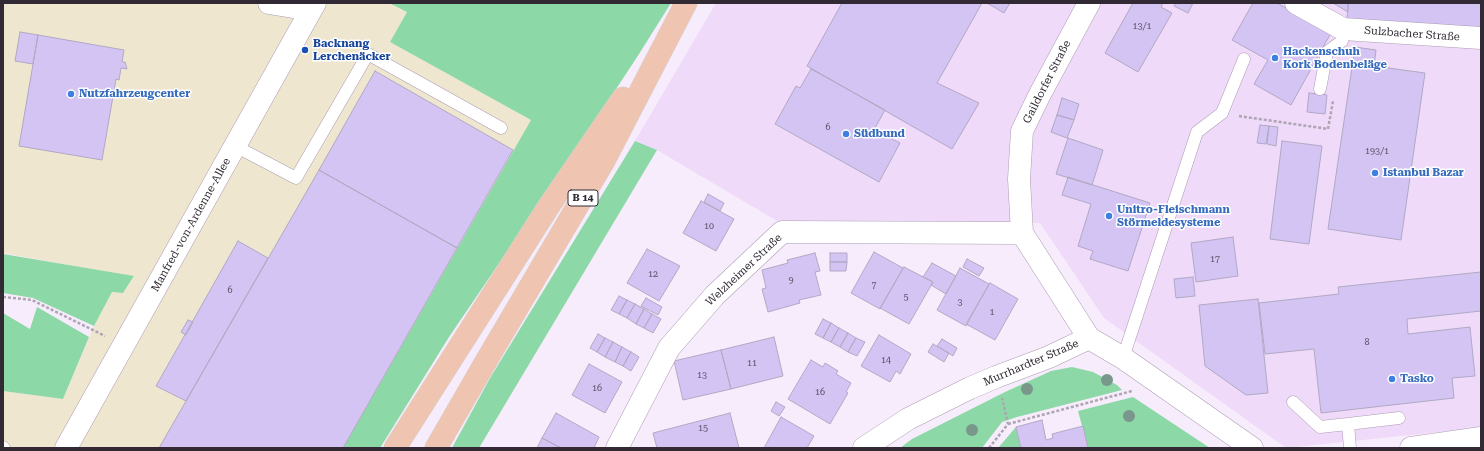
<!DOCTYPE html>
<html>
<head>
<meta charset="utf-8">
<style>
  body { margin:0 }
  #map { position:relative; width:1484px; height:451px; overflow:hidden; background:#f7ecfb; font-family:"Roboto Serif",serif }
  canvas { display:block }
  .frame { position:absolute; inset:0; border:4px solid #312a34; pointer-events:none }
</style>
</head>
<body>
<div id="map">
<canvas width="1484" height="451"></canvas>
<div class="frame"></div>
</div>
<script>
const ctx = document.querySelector('canvas').getContext('2d');
ctx.lineJoin = 'round';
function fill(path, color) {
  ctx.fillStyle = color;
  ctx.fill(path, 'evenodd');
}
function poly(rows) {
  const path = new Path2D();
  for (const r of rows) {
    path.moveTo(r[0], r[1]);
    for (let i = 2; i < r.length; i += 2) path.lineTo(r[i], r[i + 1]);
  }
  return path;
}
function trace(path, color, width, dash) {
  ctx.strokeStyle = color;
  ctx.lineWidth = width;
  ctx.lineCap = dash ? 'butt' : 'round';
  ctx.setLineDash(dash || []);
  ctx.stroke(path);
}
function label(font, color, halo, rows, align = 'center') {
  ctx.font = font + ' "Roboto Serif",serif';
  ctx.lineWidth = 3;
  ctx.setLineDash([]);
  ctx.textBaseline = 'middle';
  ctx.strokeStyle = halo;
  ctx.fillStyle = color;
  for (const [text, x, y, turn = 0] of rows) {
    ctx.save();
    ctx.translate(x, y);
    ctx.rotate((+turn || 0) * Math.PI / 180);
    ctx.textAlign = isNaN(turn) ? turn : align;
    if (halo) ctx.strokeText(text, 0, 0);
    ctx.fillText(text, 0, 0);
    ctx.restore();
  }
}
const built = poly([
  [716,3,1481,3,1481,426,1468,429,1286,448,1104,318,1040,223,908,224,777,221,657,150,635,141]
]);
const industrial = poly([
  [3,3,389,3,407,12,390,42,531,120,343,448,3,448,3,391,63,399,94,326,112,292,123,293,134,277,3,253]
]);
const green = poly([
  [389,3,671,3,639,54,578,147,449,337,380,448,343,448,531,120,390,42,407,12],
  [635,141,657,150,479,448,452,448,490,378],
  [3,254,134,276,123,293,112,292,94,326,33,298,3,293],
  [37,307,89,337,63,399,3,391,3,313,30,329],
  [1072,367,1093,372,1117,385,1122,390,1017,417,1002,422,982,448,900,448,912,439,1005,392,1051,371],
  [1133,397,1210,448,1088,448,1078,411],
  [1016,427,1021,448,998,448]
]);
const building = poly([
  [842,3,982,3,937,83,979,103,952,149,807,66,842,3],
  [987,3,1010,3,1004,13,987,3],
  [1133,3,1163,3,1161,7,1172,13,1138,72,1105,53,1133,3],
  [1176,3,1193,3,1188,13,1174,6,1176,3],
  [1253,3,1277,3,1331,33,1291,105,1254,84,1268,60,1232,40,1253,3],
  [1333,3,1348,3,1348,12,1333,3],
  [1348,3,1481,3,1481,27,1347,21,1348,3],
  [20,32,38,35,33,64,15,61,20,32],
  [38,35,124,50,122,62,125,62,127,69,121,68,119,80,116,79,102,160,19,146,38,35],
  [1355,47,1376,50,1374,66,1425,73,1401,240,1328,229,1355,47],
  [811,69,885,110,874,130,900,143,879,182,775,124,796,86,800,88,811,69],
  [375,71,513,150,457,248,319,170,375,71],
  [1309,93,1327,95,1325,114,1307,112,1309,93],
  [1062,98,1079,104,1074,120,1057,115,1062,98],
  [1057,115,1074,120,1067,138,1051,132,1057,115],
  [1260,125,1269,126,1266,144,1257,143,1260,125],
  [1269,126,1278,127,1276,146,1267,144,1269,126],
  [1068,138,1103,150,1092,185,1056,174,1068,138],
  [1282,141,1322,146,1309,244,1270,239,1282,141],
  [319,170,457,248,343,448,159,448,319,170],
  [1068,177,1150,203,1128,271,1090,259,1093,251,1078,246,1091,204,1062,195,1068,177],
  [708,194,724,203,720,211,704,202,708,194],
  [701,201,734,219,716,251,683,233,701,201],
  [1233,237,1238,276,1196,282,1191,243,1233,237],
  [238,241,268,258,186,401,156,386,238,241],
  [647,249,680,266,659,301,627,283,647,249],
  [874,252,903,268,880,309,851,293,874,252],
  [815,253,820,271,815,272,821,295,799,300,800,303,768,312,762,289,766,288,762,270,788,263,787,260,815,253],
  [830,253,847,253,847,262,830,262,830,253],
  [967,259,984,268,979,276,963,267,967,259],
  [830,262,847,262,846,271,830,271,830,262],
  [932,263,956,276,946,294,931,285,933,282,923,277,932,263],
  [904,267,933,282,909,324,880,308,904,267],
  [960,268,989,284,966,326,937,310,960,268],
  [1481,272,1481,311,1407,319,1408,334,1470,327,1475,376,1452,378,1454,398,1321,413,1314,349,1265,354,1259,303,1339,294,1338,287,1481,272],
  [1193,277,1195,296,1176,298,1174,279,1193,277],
  [990,283,1018,299,995,340,966,324,990,283],
  [619,296,627,300,619,314,611,310,619,296],
  [646,298,662,307,658,315,641,306,646,298],
  [1258,299,1268,393,1246,395,1205,366,1199,305,1258,299],
  [627,300,635,304,627,318,619,314,627,300],
  [635,304,644,309,636,324,627,318,635,304],
  [644,309,652,314,644,328,636,324,644,309],
  [652,314,661,319,653,333,644,328,652,314],
  [823,319,831,323,823,338,815,334,823,319],
  [188,320,193,322,186,335,181,332,188,320],
  [831,323,839,328,831,342,823,338,831,323],
  [839,328,848,333,840,347,831,342,839,328],
  [848,333,856,338,848,352,840,347,848,333],
  [598,334,605,338,597,352,590,348,598,334],
  [879,335,911,354,900,374,896,371,890,382,861,366,879,335],
  [774,337,783,376,731,389,721,350,774,337],
  [605,338,613,342,605,357,597,352,605,338],
  [856,338,865,342,857,356,848,352,856,338],
  [942,339,957,348,953,356,937,346,942,339],
  [613,342,622,347,615,362,605,357,613,342],
  [933,344,949,353,944,362,928,352,933,344],
  [622,347,631,352,623,366,615,362,622,347],
  [721,350,731,389,683,400,674,361,721,350],
  [631,352,639,357,631,371,623,366,631,352],
  [811,360,823,367,825,363,838,371,836,374,851,383,846,392,848,393,830,424,788,399,811,360],
  [589,364,622,382,605,413,572,395,589,364],
  [776,402,785,407,779,416,771,411,776,402],
  [556,413,599,437,594,448,561,448,542,438,556,413],
  [730,413,739,448,657,448,653,433,730,413],
  [781,417,814,436,807,448,764,448,781,417],
  [1042,420,1046,440,1053,438,1052,434,1083,426,1088,448,1019,448,1021,448,1016,427,1042,420],
  [542,438,561,448,537,448,542,438]
]);
const path = poly([
  [1239,116,1328,129,1333,101],
  [3,297,32,300,105,336],
  [1008,424,1132,391],
  [989,448,1008,424,1002,398]
]);
const service = poly([
  [1320,89,1327,52,1342,41,1343,29],
  [235,146,296,178,368,54,501,128],
  [1123,358,1197,132,1222,113,1244,59],
  [1293,402,1320,427,1348,424],
  [3,447,4,448],
  [1350,448,1348,424,1399,418]
]);
const minor = poly([
  [269,3,311,10],
  [1089,3,1040,94,1022,131,1019,179,1022,233,1089,338,1123,358,1252,448],
  [1296,3,1343,29,1481,38],
  [66,448,315,3],
  [617,448,669,348,715,295,782,232,1022,233],
  [864,448,908,419,970,388,996,377,1049,357,1089,338],
  [1411,448,1481,438]
]);
const primary = poly([
  [395,448,549,206,623,98],
  [436,448,485,363,604,161,686,3]
]);
const trees = [
  [1107,380],
  [1027,389],
  [1129,416],
  [972,430]
];
const markers = [
  [305,50,4,"#1a4fb4"],
  [1275,58,4,"#3f7fe0"],
  [71,94,4,"#3f7fe0"],
  [846,134,4,"#3f7fe0"],
  [1375,173,4,"#3f7fe0"],
  [1109,216,4,"#3f7fe0"],
  [1392,379,4,"#3f7fe0"]
];
const numberNames = [
  ["13/1",1142,26],
  ["6",828,127],
  ["193/1",1377,151],
  ["10",709,226],
  ["17",1215,259],
  ["12",653,274],
  ["9",791,280],
  ["7",874,285],
  ["6",230,290],
  ["5",906,297],
  ["3",960,302],
  ["1",992,312],
  ["8",1367,342],
  ["14",886,360],
  ["11",752,363],
  ["13",702,375],
  ["16",597,388],
  ["16",820,392],
  ["15",703,428]
];
const shields = [
  [583,198,30]
];
const shieldNames = [
  ["B 14",583,198]
];
const streetNames = [
  ["Sulzbacher Straße",1412,34,4],
  ["Gaildorfer Straße",1047,82,-63],
  ["Manfred-von-Ardenne-Allee",191,225,-61],
  ["Welzheimer Straße",744,270,-43],
  ["Murrhardter Straße",1031,363,-23]
];
const transitNames = [
  ["Backnang",313,44],
  ["Lerchenäcker",313,57]
];
const shopNames = [
  ["Hackenschuh",1283,52],
  ["Kork Bodenbeläge",1283,65],
  ["Nutzfahrzeugcenter",79,94],
  ["Südbund",854,134],
  ["Istanbul Bazar",1383,173],
  ["Unitro-Fleischmann",1117,210],
  ["Störmeldesysteme",1117,223],
  ["Tasko",1400,379]
];
fill(built, '#f0dafa');
fill(industrial, '#efe6d0');
fill(green, '#8cd8a7');
fill(building, '#d3c4f3');
trace(building, '#b1a9c4', 1);
trace(service, '#ac9cb3', 13);
trace(minor, '#ac9cb3', 23);
trace(primary, '#d6d4d6', 23);
trace(path, '#aea5b2', 2.5, [3, 2]);
trace(service, '#fff', 12);
trace(minor, '#fff', 22);
trace(primary, '#efc4b0', 22);
ctx.fillStyle = '#7a978b';
for (const [x, y] of trees) {
  ctx.beginPath();
  ctx.arc(x, y, 6, 0, 2 * Math.PI);
  ctx.fill();
}
for (const [x, y, r, color] of markers) {
  const dot = new Path2D();
  dot.arc(x, y, r, 0, 2 * Math.PI);
  ctx.fillStyle = color;
  ctx.fill(dot);
  trace(dot, '#fff', 1.5);
}
label('9px', '#5a5064', null, numberNames);
for (const [x, y, w] of shields) {
  const box = new Path2D();
  box.roundRect(x - w / 2, y - 8, w, 16, 3);
  ctx.fillStyle = '#fff';
  ctx.fill(box);
  trace(box, '#312a34', 1);
}
label('bold 10px', '#312a34', null, shieldNames);
label('11px', '#312a34', '#fff', streetNames);
label('bold 11px', '#164399', '#fff', transitNames, 'left');
label('bold 11px', '#366cbe', '#fff', shopNames, 'left');
</script>
</body>
</html>
